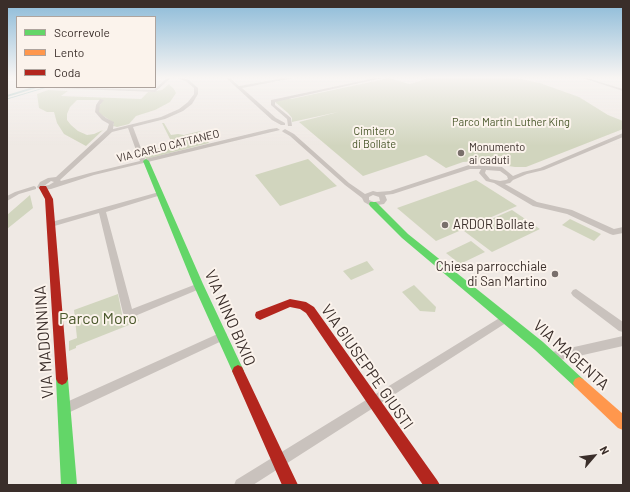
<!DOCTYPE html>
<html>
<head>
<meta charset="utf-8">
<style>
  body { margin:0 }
  #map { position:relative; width:630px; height:492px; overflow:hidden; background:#efe9e4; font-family:Barlow,sans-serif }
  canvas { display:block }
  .frame { position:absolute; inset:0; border:8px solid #3a2e2a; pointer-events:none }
  .legend { position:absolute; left:16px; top:16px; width:140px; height:72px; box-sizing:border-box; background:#fbf3ec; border:1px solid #aea49e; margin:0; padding:5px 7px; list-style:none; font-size:12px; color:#3a2e2a }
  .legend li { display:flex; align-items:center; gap:8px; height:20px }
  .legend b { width:20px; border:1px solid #aea49e }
  .north { position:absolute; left:574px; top:436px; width:40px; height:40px; -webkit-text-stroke:3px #fbf3ec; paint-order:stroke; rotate:62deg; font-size:11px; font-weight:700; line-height:16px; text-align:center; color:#3a2e2a }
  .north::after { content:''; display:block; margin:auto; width:14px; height:18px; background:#3a2e2a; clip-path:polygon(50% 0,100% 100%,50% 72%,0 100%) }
</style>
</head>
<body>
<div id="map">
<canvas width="630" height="492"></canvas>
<div class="frame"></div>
<ul class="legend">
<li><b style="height:5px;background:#63d668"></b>Scorrevole</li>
<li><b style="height:5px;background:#ff974d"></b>Lento</li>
<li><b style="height:5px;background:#b3261e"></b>Coda</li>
</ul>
<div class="north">N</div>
</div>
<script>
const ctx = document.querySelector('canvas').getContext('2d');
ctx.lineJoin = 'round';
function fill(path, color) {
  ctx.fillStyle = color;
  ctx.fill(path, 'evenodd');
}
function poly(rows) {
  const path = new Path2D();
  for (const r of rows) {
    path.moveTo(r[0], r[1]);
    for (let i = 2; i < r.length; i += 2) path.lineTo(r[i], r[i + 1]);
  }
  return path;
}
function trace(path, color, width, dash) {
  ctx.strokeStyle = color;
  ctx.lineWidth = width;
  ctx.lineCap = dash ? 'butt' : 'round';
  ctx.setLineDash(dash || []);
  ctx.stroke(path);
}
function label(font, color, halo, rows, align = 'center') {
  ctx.font = font + ' Barlow,sans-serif';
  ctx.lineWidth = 4;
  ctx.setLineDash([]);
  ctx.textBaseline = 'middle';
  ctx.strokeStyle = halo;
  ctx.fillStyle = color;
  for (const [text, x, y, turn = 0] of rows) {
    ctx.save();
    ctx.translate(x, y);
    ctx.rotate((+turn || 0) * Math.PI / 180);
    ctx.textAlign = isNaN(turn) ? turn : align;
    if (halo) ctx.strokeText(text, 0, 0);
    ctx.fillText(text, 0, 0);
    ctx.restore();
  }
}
const green = poly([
  [431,77,512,77,540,83,579,97,608,115,623,121,623,129,526,167,515,167,476,161,463,162,446,168,426,155,363,176,299,122,338,112,292,122,292,118,288,113,275,102,277,101,289,98,291,99,389,78,410,84],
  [169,84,174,89,176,93,170,102,155,110,136,116,129,124,117,127,113,126,114,123,99,113,99,107,103,100,77,100,70,107,67,114,67,120,71,125,78,131,87,135,94,134,103,130,86,146,64,134,57,123,54,112,47,112,39,108,37,94,48,90,68,91,61,96,141,99,148,92,162,90],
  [162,123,164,123,171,135,178,134,184,135,200,131,209,143,146,159,142,150,145,150,146,151,173,145],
  [308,159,337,186,280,206,255,175],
  [476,180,517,206,436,241,397,208],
  [30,195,33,208,7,229,7,215],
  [512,210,540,229,492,252,464,231],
  [570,219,601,234,594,241,562,225],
  [471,241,485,252,460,264,446,253],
  [367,261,374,270,351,280,343,271],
  [414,285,436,307,435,312,420,311,402,292],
  [118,294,123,319,128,319,137,315,139,321,76,346,76,348,69,351,69,341,77,338,74,310]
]);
const stream = poly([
  [7,99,47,87]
]);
const canal = poly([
  [33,87,40,87,7,97,7,95,33,87]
]);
const street = poly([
  [168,77,172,77,155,92,52,88,50,87,154,90,168,77],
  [175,77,180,77,189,80,198,88,198,94,192,104,183,111,165,119,133,127,145,159,270,129,277,128,280,130,94,175,51,189,43,190,38,188,37,187,40,182,48,178,56,177,107,130,109,124,102,120,95,112,96,105,100,99,104,100,100,105,99,112,106,118,114,122,113,129,161,117,179,109,188,102,194,94,194,88,187,82,175,77],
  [128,128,140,161,90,173,61,181,60,180,112,132,128,128],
  [51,181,54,182,49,185,44,186,51,181],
  [225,77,229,77,239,86,289,77,296,77,294,78,242,88,276,118,285,123,285,125,281,125,272,120,225,77],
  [380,77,387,77,275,102,275,105,291,118,292,126,288,126,287,119,271,105,271,100,380,77],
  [579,77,584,77,623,89,623,91,579,77],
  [285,129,294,134,349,183,365,194,373,191,377,192,390,191,469,165,502,167,513,176,523,172,540,168,623,133,623,137,544,170,527,174,513,180,510,183,505,184,537,202,572,210,614,229,623,227,623,233,613,235,610,234,567,214,533,206,494,183,486,181,479,173,481,169,470,169,393,194,385,195,387,200,384,204,371,206,364,202,362,198,345,185,290,136,283,132,282,131,285,129],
  [486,170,500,171,507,176,508,179,506,180,500,181,490,179,485,173,486,170],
  [373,195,379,197,380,201,374,202,369,200,369,197,373,195],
  [34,186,36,187,36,189,19,194,7,201,7,196,15,192,34,186],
  [159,192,162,194,161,195,106,212,132,309,199,283,202,284,203,286,202,288,135,316,128,317,125,316,123,313,99,213,51,227,47,225,48,223,159,192],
  [576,289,623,322,623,332,619,331,573,296,571,293,573,290,576,289],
  [506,314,509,315,511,318,509,321,253,485,234,485,236,480,506,314],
  [222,332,226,333,227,336,226,339,68,413,64,415,60,413,58,409,60,405,222,332],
  [623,336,623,346,552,362,548,360,547,357,548,354,552,352,623,336]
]);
const fast = poly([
  [146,159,149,161,203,284,242,367,244,371,242,375,238,377,234,375,193,284,143,161,146,159],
  [370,202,376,202,408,234,543,342,583,379,585,383,583,387,579,389,575,387,535,350,402,238,370,206,369,204,370,202],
  [62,373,66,375,68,379,77,485,61,485,56,379,58,375,62,373]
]);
const slow = poly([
  [579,377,583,379,623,414,623,430,618,428,575,387,573,383,575,379,579,377]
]);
const jam = poly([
  [7,77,14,77,7,79,7,77],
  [40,186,46,186,53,199,68,379,66,383,62,385,58,383,56,379,45,199,39,188,40,186],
  [290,299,306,302,314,307,437,480,440,485,423,485,306,313,300,309,290,307,260,320,256,318,255,315,256,312,290,299],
  [238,365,242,367,298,485,282,485,232,371,234,367,238,365]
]);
const markers = [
  [461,153,4,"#796f6b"],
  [445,225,4,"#796f6b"],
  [555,274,4,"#796f6b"]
];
const farParknames = [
  ["Parco Martin Luther King",511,122],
  ["Cimitero",374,131],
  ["di Bollate",374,144]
];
const farStreetnames = [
  ["VIA CARLO CATTANEO",168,146,-14]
];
const farPoinames = [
  ["Monumento",469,147],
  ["ai caduti",469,160]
];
const poiNames = [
  ["ARDOR Bollate",453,225],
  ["Chiesa parrocchiale",547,267,"right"],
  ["di San Martino",547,282,"right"]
];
const nearStreetnames = [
  ["VIA NINO BIXIO",230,318,66],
  ["VIA MADONNINA",44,342,-94],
  ["VIA MAGENTA",571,355,42],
  ["VIA GIUSEPPE GIUSTI",367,367,55]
];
const nearParknames = [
  ["Parco Moro",98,319]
];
fill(green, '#d1d5be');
trace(stream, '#9fc2c0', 1);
fill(canal, '#9fc2c0');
fill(street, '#c9c2bd');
fill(fast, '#63d668');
fill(slow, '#ff974d');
fill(jam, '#b3261e');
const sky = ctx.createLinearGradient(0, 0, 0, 146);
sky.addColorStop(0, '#8bbad8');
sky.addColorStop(0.53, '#f8f5f3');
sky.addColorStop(1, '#f8f5f300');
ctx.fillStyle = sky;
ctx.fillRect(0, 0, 630, 146);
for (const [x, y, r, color] of markers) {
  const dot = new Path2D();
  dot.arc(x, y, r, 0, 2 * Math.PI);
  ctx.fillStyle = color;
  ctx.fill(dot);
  trace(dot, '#fbf3ec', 1.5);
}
label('11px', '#4b592d', '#fbf3ec', farParknames);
label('11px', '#3a2e2a', '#fbf3ec', farStreetnames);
label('11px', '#3a2e2a', '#fbf3ec', farPoinames, 'left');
label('13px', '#3a2e2a', '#fbf3ec', poiNames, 'left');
label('16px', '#3a2e2a', '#fbf3ec', nearStreetnames);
label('16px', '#4b592d', '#fbf3ec', nearParknames);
</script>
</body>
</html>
